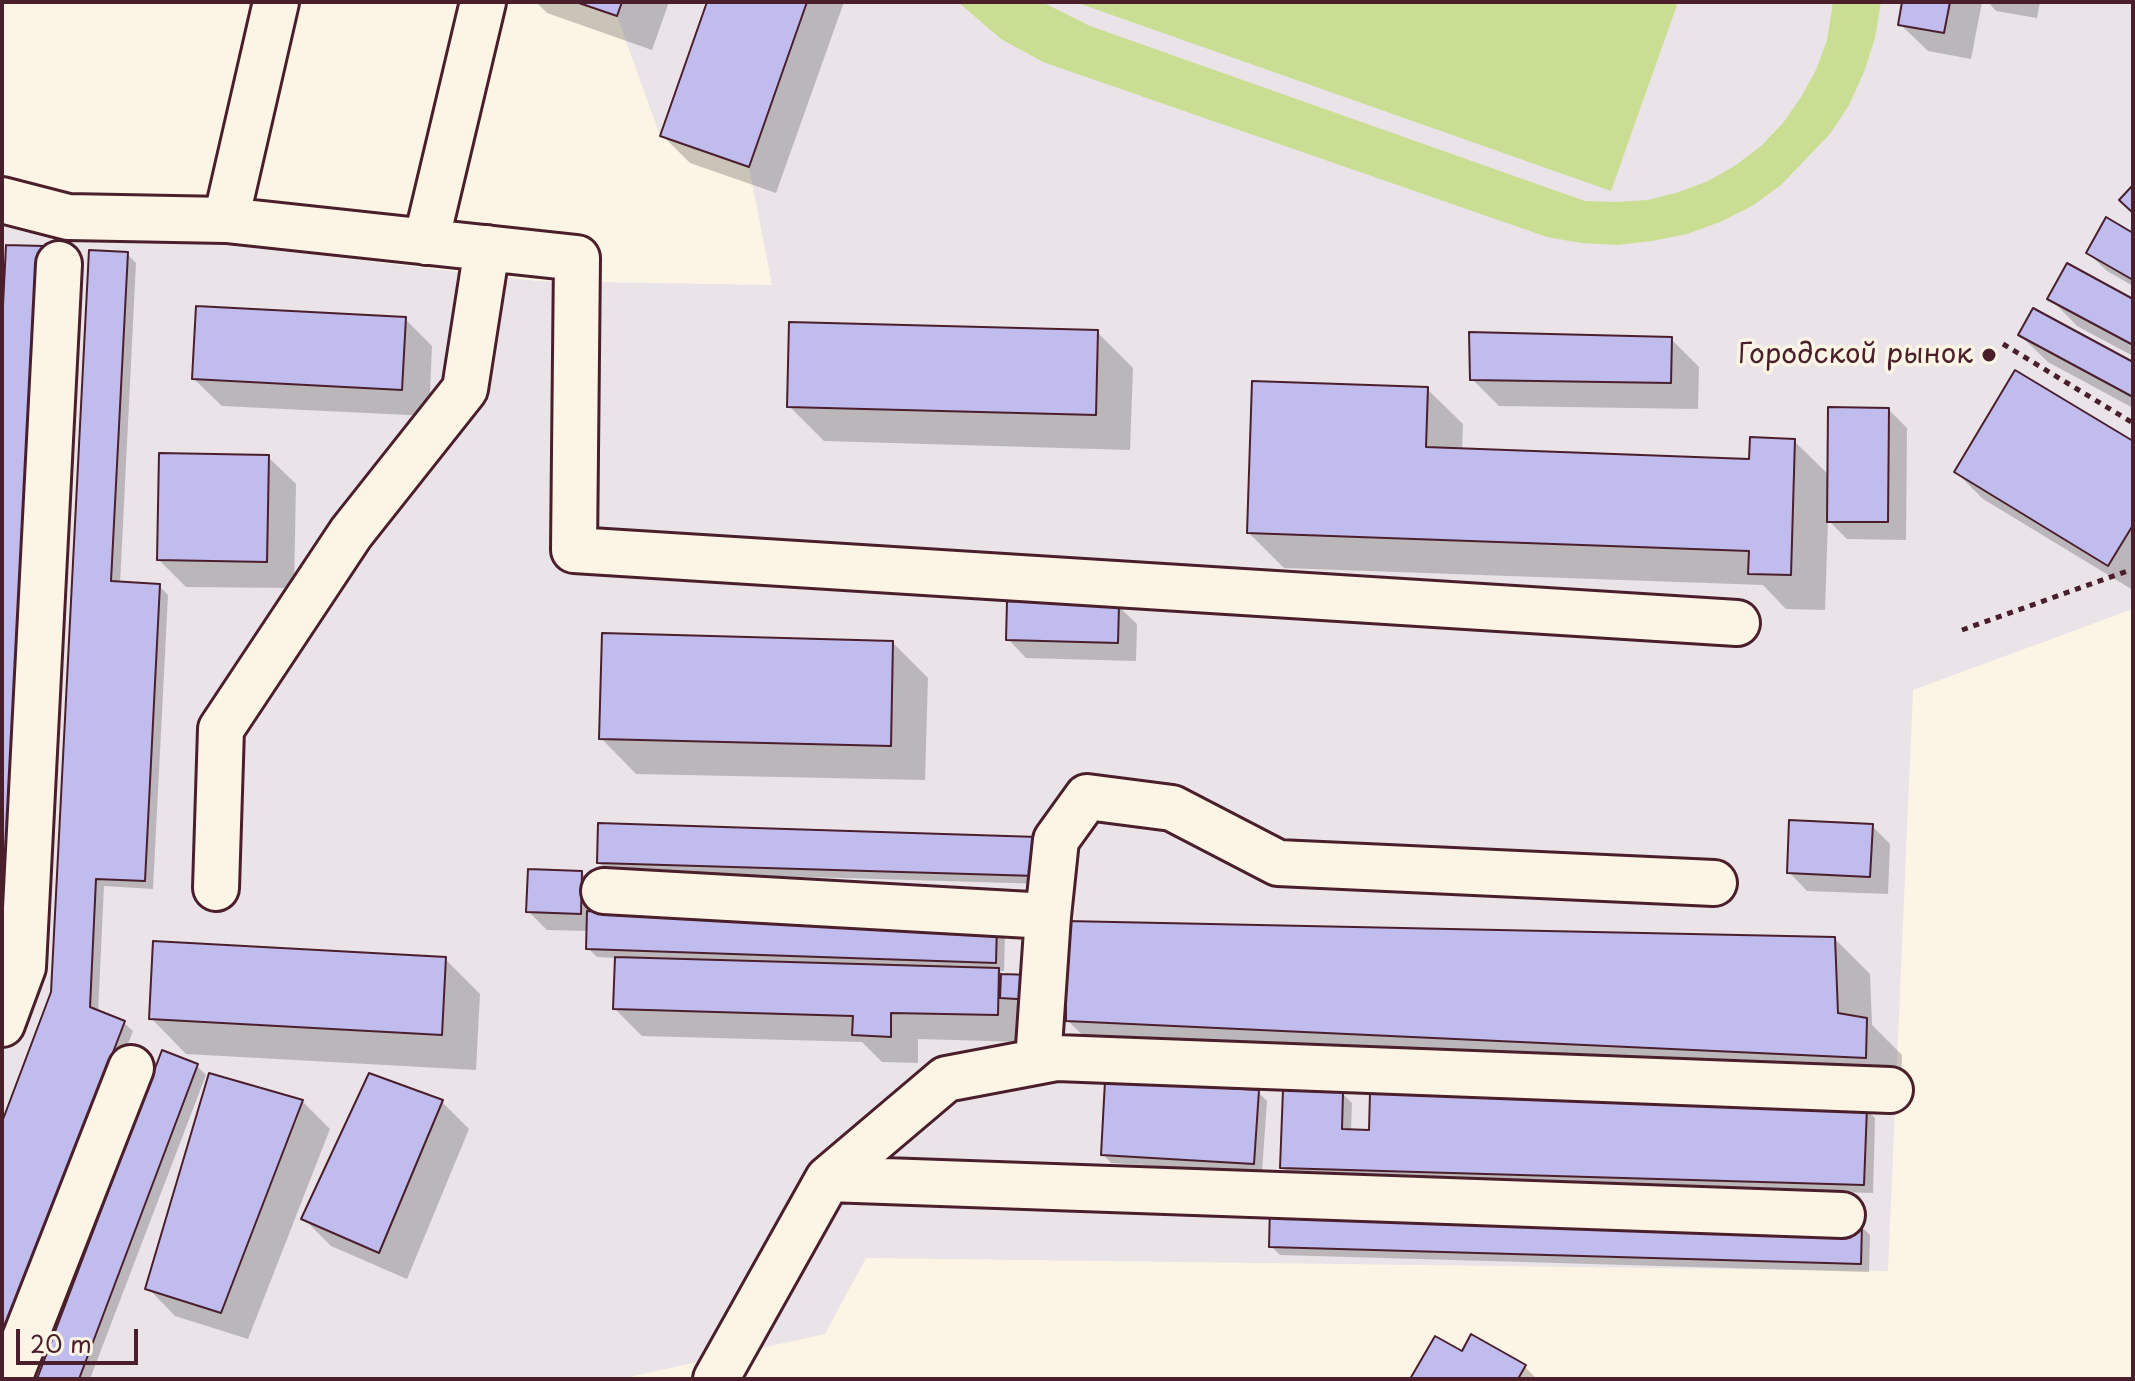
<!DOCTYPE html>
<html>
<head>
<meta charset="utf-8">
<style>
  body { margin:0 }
  #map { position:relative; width:2135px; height:1381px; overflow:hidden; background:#fcf5e5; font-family:"Playpen Sans",sans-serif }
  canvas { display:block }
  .frame { position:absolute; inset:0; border:4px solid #4a1f2b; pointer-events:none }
  .scale { position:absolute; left:16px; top:1329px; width:122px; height:36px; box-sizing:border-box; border:4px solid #4a1f2b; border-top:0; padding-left:10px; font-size:24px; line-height:28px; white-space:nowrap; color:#4a1f2b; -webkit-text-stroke:6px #fcf5e5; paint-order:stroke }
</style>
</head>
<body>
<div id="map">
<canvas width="2135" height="1381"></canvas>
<div class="frame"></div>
<div class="scale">20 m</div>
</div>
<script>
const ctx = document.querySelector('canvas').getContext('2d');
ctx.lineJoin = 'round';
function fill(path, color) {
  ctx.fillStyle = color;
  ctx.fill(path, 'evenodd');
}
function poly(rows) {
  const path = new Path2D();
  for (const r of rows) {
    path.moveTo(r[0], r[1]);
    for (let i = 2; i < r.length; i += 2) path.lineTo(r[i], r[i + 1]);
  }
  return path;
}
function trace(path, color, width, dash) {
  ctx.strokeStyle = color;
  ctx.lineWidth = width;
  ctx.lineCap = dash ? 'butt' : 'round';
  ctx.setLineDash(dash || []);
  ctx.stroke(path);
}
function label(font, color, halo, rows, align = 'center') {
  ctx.font = font + ' "Playpen Sans",sans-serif';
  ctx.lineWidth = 7;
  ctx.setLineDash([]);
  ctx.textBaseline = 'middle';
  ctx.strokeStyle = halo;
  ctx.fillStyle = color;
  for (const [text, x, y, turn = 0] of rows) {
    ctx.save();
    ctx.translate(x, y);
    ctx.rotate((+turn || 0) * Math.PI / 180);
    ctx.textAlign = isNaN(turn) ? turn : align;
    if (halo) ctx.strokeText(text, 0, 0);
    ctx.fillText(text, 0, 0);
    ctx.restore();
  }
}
const built = poly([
  [576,2,2133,2,2133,609,1913,690,1888,1271,866,1258,825,1334,620,1379,2,1379,2,218,537,281,772,285,749,167,660,136,617,16]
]);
const green = poly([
  [958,2,1042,2,1090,26,1585,201,1616,202,1648,200,1679,192,1708,181,1736,165,1761,146,1783,123,1801,97,1816,70,1827,40,1833,2,1881,2,1875,38,1864,72,1849,105,1830,134,1781,185,1752,206,1720,222,1687,234,1652,241,1617,245,1581,243,1547,237,1043,62,1001,39],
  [1075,2,1678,2,1611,191]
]);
const shadow = poly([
  [536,2,669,2,652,50,547,13],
  [710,2,844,2,776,193,690,163,663,136],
  [1904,2,1982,2,1971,59,1928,51,1900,24],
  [1988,2,2040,2,2037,18,1996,11],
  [2133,235,2133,286,2107,271,2088,253],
  [127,254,136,263,120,584,159,586,168,595,153,889,104,886,98,1013,124,1023,133,1031,11,1351,2,1127,53,993],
  [2050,298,2133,302,2133,356,2077,326],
  [405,319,432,346,429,416,222,406,194,379],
  [1097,332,1133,368,1130,450,824,441,789,406],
  [2020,335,2133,364,2133,408,2048,362],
  [1671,339,1699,367,1698,409,1499,406,1472,379],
  [1427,389,1463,424,1462,451,1751,461,1794,441,1829,475,1889,410,1907,428,1906,540,1847,539,1828,520,1825,610,1786,609,1763,585,1284,568,1249,533],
  [2133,443,2133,590,1983,499,1956,472],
  [268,457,296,484,294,588,186,587,159,560],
  [1118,606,1137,624,1136,661,1026,658,1008,639],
  [893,643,928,678,925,780,636,774,601,738],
  [1872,826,1890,844,1888,894,1807,891,1789,872],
  [1038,839,1045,884,608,871,599,863],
  [582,873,600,891,1005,935,1004,971,1000,971,1026,1007,1025,1042,918,1039,918,1063,882,1062,862,1042,642,1036,615,1009,617,958,597,957,588,948,588,931,547,930,528,911],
  [1835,939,1870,974,1872,1025,1902,1055,1901,1092,1104,1056,1068,1021],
  [445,959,480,994,476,1070,186,1054,151,1018],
  [197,1066,206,1075,90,1379,40,1379],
  [1258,1092,1267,1101,1262,1172,1111,1163,1103,1154],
  [1343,1094,1352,1103,1351,1131,1866,1109,1875,1118,1873,1193,1291,1176,1282,1167],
  [302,1101,330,1129,248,1339,175,1316,148,1288],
  [442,1102,469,1129,407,1279,331,1246,303,1218],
  [1861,1226,1870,1235,1869,1272,1280,1255,1271,1246],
  [1525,1367,1537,1379,1412,1379]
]);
const building = poly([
  [576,2,622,2,617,16,576,2],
  [707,2,807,2,749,167,660,136,707,2],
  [1902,2,1950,2,1944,33,1898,25,1902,2],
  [2133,185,2133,213,2119,200,2133,185],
  [2106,217,2133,233,2133,280,2086,253,2106,217],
  [6,245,44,246,6,966,2,966,2,325,6,245],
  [89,250,128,252,111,581,160,584,145,881,96,879,90,1007,125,1021,2,1343,2,1122,51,992,89,250],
  [2067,263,2133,299,2133,345,2047,299,2067,263],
  [196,306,406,317,402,390,192,379,196,306],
  [2033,308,2133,362,2133,397,2018,335,2033,308],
  [789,322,1098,330,1096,415,787,407,789,322],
  [1469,332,1672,337,1671,383,1470,380,1469,332],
  [2015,370,2133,441,2133,525,2108,566,1954,472,2015,370],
  [1252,381,1428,387,1426,447,1749,459,1750,437,1795,439,1791,575,1748,574,1749,551,1247,533,1252,381],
  [1828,407,1889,408,1888,522,1827,522,1828,407],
  [159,453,269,455,267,562,157,560,159,453],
  [1007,601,1119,604,1118,643,1006,640,1007,601],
  [602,633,893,641,891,746,599,739,602,633],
  [1789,820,1873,824,1870,877,1787,873,1789,820],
  [598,823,1038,837,1037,876,597,863,598,823],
  [528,869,582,871,581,914,526,912,528,869],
  [587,911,997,924,996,963,586,949,587,911],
  [1066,921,1835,937,1838,1013,1867,1018,1866,1058,1066,1021,1066,921],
  [153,941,446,957,442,1035,149,1019,153,941],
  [615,957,999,968,998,1015,891,1013,891,1037,852,1035,853,1016,613,1009,615,957],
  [1001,974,1034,975,1034,1000,1000,998,1001,974],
  [162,1050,198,1064,79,1379,37,1379,162,1050],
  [209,1073,303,1100,221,1313,145,1289,209,1073],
  [369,1073,443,1100,379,1253,301,1219,369,1073],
  [1105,1081,1259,1090,1254,1164,1101,1155,1105,1081],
  [1283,1090,1343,1092,1342,1129,1369,1130,1370,1092,1867,1107,1864,1185,1280,1168,1283,1090],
  [1270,1207,1862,1224,1861,1264,1269,1247,1270,1207],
  [1471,1334,1526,1365,1518,1379,1410,1379,1435,1336,1462,1351,1471,1334]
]);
const path = poly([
  [2003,344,2133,423],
  [1962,630,2133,569]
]);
const minor = poly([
  [2,200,68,217,226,220,577,258,574,550,1737,623],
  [226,220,276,2],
  [426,242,483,2],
  [216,888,221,729,351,533,465,389,487,248],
  [604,891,1048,916,1038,1061],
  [1048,916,1056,840,1087,797,1172,808,1278,863,1714,883],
  [2,1024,23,967,59,264],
  [828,1179,1842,1215],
  [9,1379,131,1068],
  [716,1379,828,1179,946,1079,1057,1058,1890,1090]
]);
const markers = [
  [1989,355,8,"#4a1f2b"]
];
const poiNames = [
  ["Городской рынок",1973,355]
];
fill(built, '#eae4e8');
fill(green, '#cade93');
fill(shadow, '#0003');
fill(building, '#c1bcee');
trace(building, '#4a1f2b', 2);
trace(minor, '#4a1f2b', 50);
trace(path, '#4a1f2b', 5, [6, 6]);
trace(minor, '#fcf5e5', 44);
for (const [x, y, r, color] of markers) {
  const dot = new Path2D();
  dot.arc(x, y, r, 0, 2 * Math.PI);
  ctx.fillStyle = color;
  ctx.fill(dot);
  trace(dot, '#fcf5e5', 3);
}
label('28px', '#4a1f2b', '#fcf5e5', poiNames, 'right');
</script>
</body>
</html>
